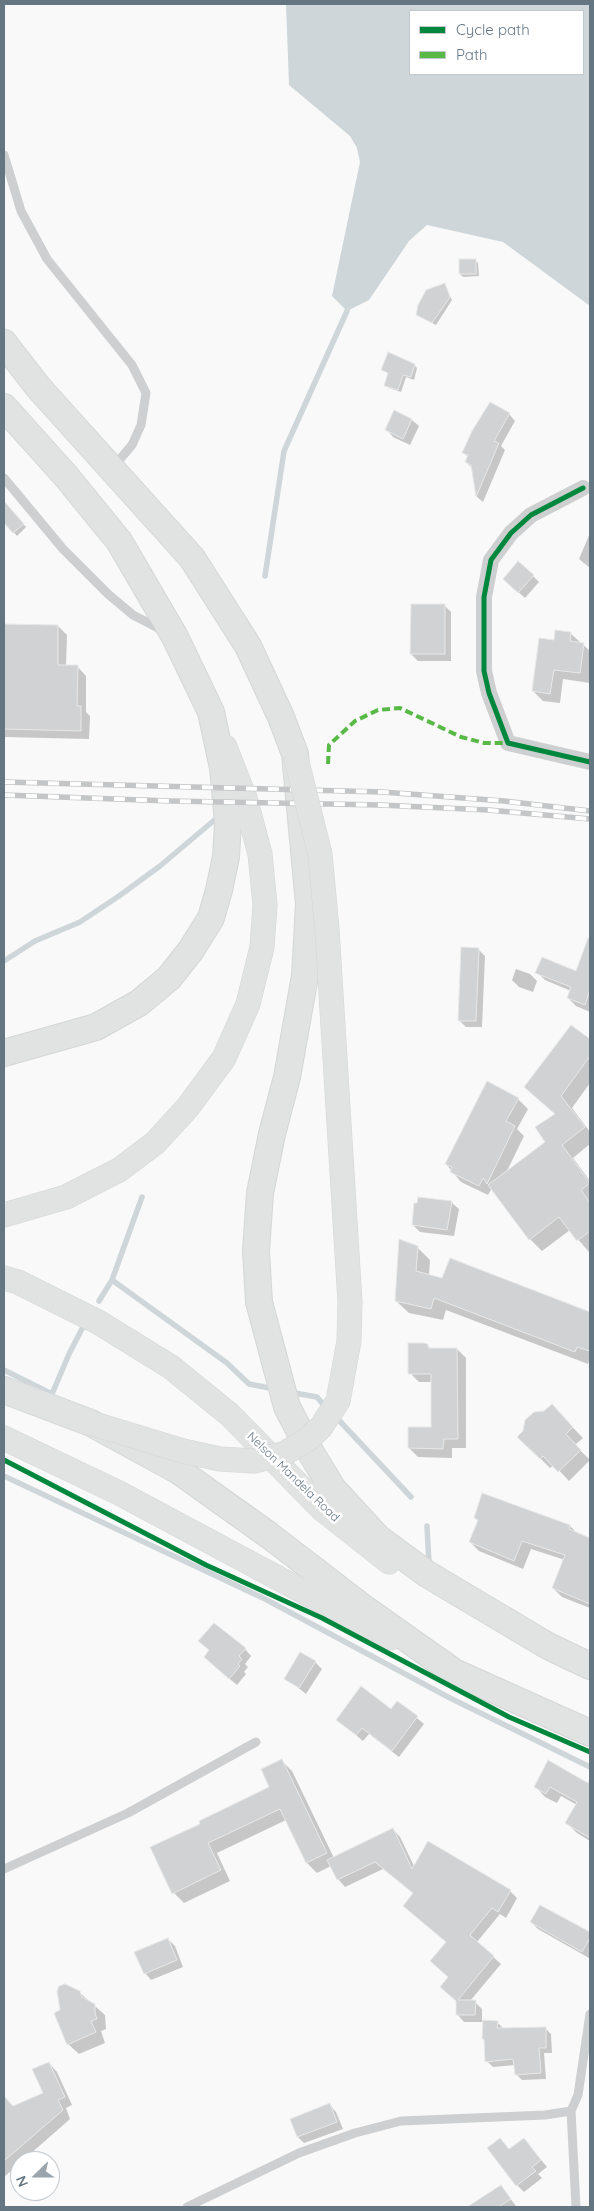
<!DOCTYPE html>
<html>
<head>
<meta charset="utf-8">
<style>
  body { margin:0 }
  #map { position:relative; width:594px; height:2211px; overflow:hidden; background:#f9f9f9; font-family:Quicksand,sans-serif }
  canvas { display:block }
  .frame { position:absolute; inset:0; border:5px solid #657683; pointer-events:none }
  .legend { position:absolute; left:409px; top:10px; width:175px; height:65px; box-sizing:border-box; background:#fff; border:1px solid #c1c8cd; margin:0; padding:6px 9px; list-style:none; font-size:15px; color:#657683 }
  .legend li { display:flex; align-items:center; gap:10px; height:25px }
  .legend b { width:25px; border:1px solid #c1c8cd }
  .north { position:absolute; left:10px; top:2151px; width:50px; height:50px; box-sizing:border-box; background:#fff; border:1px solid #c1c8cd; border-radius:50%; rotate:248deg; font-size:14px; font-weight:700; line-height:20px; text-align:center; color:#657683 }
  .north::after { content:''; display:block; margin:auto; width:18px; height:22px; background:#99a4ac; clip-path:polygon(50% 0,100% 100%,50% 72%,0 100%) }
</style>
</head>
<body>
<div id="map">
<canvas width="594" height="2211"></canvas>
<div class="frame"></div>
<ul class="legend">
<li><b style="height:6px;background:#00873e"></b>Cycle path</li>
<li><b style="height:6px;background:#58b947"></b>Path</li>
</ul>
<div class="north">N</div>
</div>
<script>
const ctx = document.querySelector('canvas').getContext('2d');
ctx.lineJoin = 'round';
function fill(path, color) {
  ctx.fillStyle = color;
  ctx.fill(path, 'evenodd');
}
function poly(rows) {
  const path = new Path2D();
  for (const r of rows) {
    path.moveTo(r[0], r[1]);
    for (let i = 2; i < r.length; i += 2) path.lineTo(r[i], r[i + 1]);
  }
  return path;
}
function trace(path, color, width, dash) {
  ctx.strokeStyle = color;
  ctx.lineWidth = width;
  ctx.lineCap = dash ? 'butt' : 'round';
  ctx.setLineDash(dash || []);
  ctx.stroke(path);
}
function label(font, color, halo, rows, align = 'center') {
  ctx.font = font + ' Quicksand,sans-serif';
  ctx.lineWidth = 5;
  ctx.setLineDash([]);
  ctx.textBaseline = 'middle';
  ctx.strokeStyle = halo;
  ctx.fillStyle = color;
  for (const [text, x, y, turn = 0] of rows) {
    ctx.save();
    ctx.translate(x, y);
    ctx.rotate((+turn || 0) * Math.PI / 180);
    ctx.textAlign = isNaN(turn) ? turn : align;
    if (halo) ctx.strokeText(text, 0, 0);
    ctx.fillText(text, 0, 0);
    ctx.restore();
  }
}
const water = poly([
  [286,4,590,4,590,306,503,242,427,225,409,241,369,300,347,311,332,296,360,162,357,148,350,136,289,85],
  [410,11,583,11,583,74,410,74]
]);
const shadow = poly([
  [475,260,478,263,479,276,463,277,460,274],
  [444,284,452,300,436,325,417,315],
  [414,365,417,368,414,380,406,377,401,392,389,388,385,385,389,374,382,369],
  [395,412,412,420,419,426,410,445,393,437,387,430],
  [509,414,515,421,501,446,505,450,483,502,477,497,472,468,466,462,468,457,464,453],
  [9,509,26,527,17,536,4,521,4,514],
  [590,533,590,568,579,559],
  [533,576,539,582,525,598,504,579],
  [444,605,451,612,451,661,418,661,411,654],
  [4,626,58,626,67,635,66,666,77,666,86,676,86,712,90,716,89,739,4,737],
  [570,633,590,651,590,683,563,679,560,703,543,701,533,691,555,642],
  [478,949,485,956,482,1027,466,1027,459,1020],
  [581,963,590,966,590,1012,576,1006,568,998,571,991,545,980,537,972,577,973],
  [516,969,530,974,537,981,533,992,519,987,512,980],
  [571,1026,590,1041,590,1083,572,1108,590,1132,590,1144,573,1158,590,1181,589,1252,570,1230,542,1251,530,1239,492,1188,488,1195,461,1182,446,1164,518,1099,528,1109,517,1129,524,1136,506,1173,547,1142,555,1114,526,1087],
  [419,1199,452,1203,459,1209,454,1236,420,1232,413,1225],
  [417,1247,430,1260,429,1275,443,1279,450,1260,590,1313,590,1358,588,1364,446,1310,443,1320,409,1313,396,1301],
  [427,1345,431,1349,457,1349,466,1358,466,1448,452,1448,452,1458,418,1457,409,1448,433,1429,432,1382,419,1382,410,1373],
  [552,1406,583,1438,575,1445,590,1460,569,1481,554,1465,550,1468,519,1437],
  [475,1518,570,1526,579,1535,590,1539,590,1608,562,1597,553,1588,565,1560,531,1549,523,1569,479,1551,470,1542,479,1522],
  [245,1649,251,1656,245,1664,248,1667,244,1672,246,1674,237,1685,212,1664],
  [315,1662,322,1669,306,1694,286,1678],
  [398,1702,424,1724,399,1757,369,1734,363,1741,337,1719,391,1711],
  [282,1761,292,1771,334,1858,393,1829,400,1837,415,1868,510,1891,517,1898,506,1918,500,1914,477,1942,501,1964,470,2001,475,2002,482,2009,482,2021,497,2022,504,2029,545,2028,551,2034,552,2053,544,2053,546,2079,522,2080,516,2074,515,2065,493,2067,487,2061,484,2022,464,2022,457,2014,457,2001,450,1977,447,1942,414,1894,383,1869,345,1887,338,1879,331,1866,317,1873,307,1863,286,1820,217,1853,230,1881,184,1903,174,1893,202,1824,271,1788],
  [548,1761,590,1786,590,1841,577,1833,567,1823,577,1805,561,1796,557,1803,545,1797,535,1786],
  [541,1907,590,1934,589,1958,538,1929,531,1922],
  [168,1939,175,1946,183,1967,151,1980,145,1973],
  [79,1992,105,2015,106,2029,101,2031,105,2043,79,2054,68,2044,62,2011],
  [49,2063,57,2072,72,2105,66,2108,70,2119,4,2177,4,2097,13,2107,44,2093],
  [330,2105,336,2112,343,2129,304,2143,298,2137],
  [500,2139,510,2150,524,2139,547,2167,538,2174,542,2178,524,2192,517,2185],
  [501,2186,516,2206,475,2207,474,2205]
]);
const stream = poly([
  [265,576,284,451,347,311],
  [4,961,35,941,80,922,119,896,160,866,218,817],
  [112,1280,227,1363,249,1384,275,1389],
  [99,1301,112,1280,142,1197],
  [4,1370,52,1394,69,1354,85,1323],
  [289,1392,317,1397,327,1409],
  [334,1415,411,1497],
  [4,1476,265,1599,450,1698,590,1767],
  [427,1526,429,1564]
]);
const building = poly([
  [459,259,476,259,476,274,459,274,459,259],
  [445,283,450,297,432,323,416,315,418,305,426,290,445,283],
  [388,352,415,364,411,377,403,375,398,390,384,386,388,373,381,370,388,352],
  [490,402,510,413,494,441,499,443,476,497,471,465,465,462,468,455,462,453,472,431,490,402],
  [394,410,412,419,403,439,385,430,394,410],
  [4,501,24,524,13,533,4,523,4,501],
  [518,561,534,575,518,593,503,579,518,561],
  [411,604,445,604,445,654,410,654,411,604],
  [4,624,58,625,58,665,78,665,77,706,81,706,81,731,4,729,4,624],
  [555,630,571,632,570,641,584,643,580,673,554,670,550,694,532,691,539,638,554,640,555,630],
  [588,938,590,938,590,989,585,1005,567,998,571,987,535,973,542,957,576,971,588,938],
  [461,947,479,948,476,1021,458,1021,461,947],
  [571,1025,590,1039,590,1056,561,1096,585,1127,562,1145,590,1183,581,1190,590,1203,590,1231,577,1241,559,1217,529,1240,488,1185,545,1142,535,1127,555,1114,524,1087,571,1025],
  [487,1081,519,1098,506,1121,515,1126,487,1184,483,1178,479,1186,450,1172,452,1167,445,1164,487,1081],
  [418,1197,452,1201,447,1230,412,1225,414,1203,417,1203,418,1197],
  [399,1239,418,1246,416,1271,442,1278,450,1258,590,1312,590,1351,577,1347,575,1352,434,1298,431,1309,395,1301,399,1239],
  [408,1343,424,1343,428,1344,428,1348,457,1348,458,1439,444,1439,443,1449,408,1448,408,1427,431,1427,431,1374,408,1374,408,1343],
  [552,1404,573,1427,566,1434,581,1450,558,1472,543,1456,540,1459,517,1437,523,1431,525,1420,534,1412,544,1411,552,1404],
  [482,1493,570,1525,569,1529,590,1538,590,1604,552,1588,565,1555,522,1541,514,1561,469,1542,478,1520,474,1518,482,1493],
  [214,1623,246,1648,239,1656,242,1659,238,1664,240,1666,229,1679,204,1657,209,1650,198,1641,214,1623],
  [300,1652,316,1661,299,1688,284,1679,300,1652],
  [361,1686,391,1709,397,1701,418,1716,392,1751,362,1728,356,1735,336,1720,361,1686],
  [282,1759,327,1853,306,1863,280,1809,208,1843,221,1870,172,1894,150,1847,200,1824,199,1821,269,1787,261,1769,282,1759],
  [548,1760,588,1783,590,1779,590,1838,565,1823,577,1802,550,1787,546,1794,534,1787,548,1760],
  [393,1828,412,1869,428,1841,511,1890,498,1912,492,1908,470,1935,494,1956,458,2000,476,2000,475,2015,456,2015,456,2001,440,1987,448,1977,430,1961,446,1942,403,1906,413,1893,375,1862,337,1880,327,1860,393,1828],
  [540,1905,590,1932,590,1938,582,1952,530,1922,540,1905],
  [168,1938,177,1960,144,1974,134,1952,168,1938],
  [65,1984,80,1991,82,1997,95,2004,95,2013,97,2019,91,2021,96,2032,67,2045,54,2013,60,2010,57,1991,59,1986,65,1984],
  [483,2020,498,2021,497,2028,546,2027,546,2048,539,2048,541,2073,515,2075,513,2059,485,2062,484,2039,482,2039,483,2020],
  [49,2062,65,2097,58,2100,63,2110,4,2161,4,2096,13,2106,43,2093,32,2069,49,2062],
  [330,2103,337,2122,297,2137,290,2119,330,2103],
  [500,2138,509,2149,524,2138,541,2160,532,2167,536,2171,516,2186,487,2148,500,2138],
  [501,2185,511,2199,498,2207,467,2207,501,2185]
]);
const service = poly([
  [4,155,21,211,47,259,132,365,146,393,141,425,132,445,114,466],
  [4,478,63,549,108,594,133,615,162,630],
  [4,1869,128,1813,256,1742],
  [571,2111,576,2207],
  [187,2207,299,2153,355,2133,401,2121,545,2115,571,2111,578,2095,590,2014]
]);
const minor = poly([
  [583,488,531,515,511,533,491,560,484,597,484,671,489,693,508,743,590,762]
]);
const secondary = poly([
  [4,1215,66,1197,119,1170,155,1143,188,1107,224,1058,248,1004,262,947,265,905,260,854,245,798,225,747],
  [4,1278,18,1282,98,1322,171,1367,230,1415,322,1509,389,1562],
  [4,1438,119,1493,390,1638]
]);
const primary = poly([
  [4,343,38,387,192,558,248,646,281,717,295,754,309,904,305,976,287,1077,272,1134,260,1193,256,1251,259,1302,287,1407,311,1453,333,1489,378,1538,427,1574,548,1646,590,1666],
  [4,407,65,475,119,541,175,637,211,712,223,768,228,823,226,857,219,890,211,918,191,950,169,978,139,1003,96,1027,4,1053],
  [4,1390,91,1423,179,1471,270,1536,365,1609,454,1672,590,1733]
]);
const rail = poly([
  [4,782,382,792,504,801,590,811],
  [4,795,170,801,380,805,488,810,590,819]
]);
const secondaryBridge = poly([
  [91,1423,183,1451,220,1459,254,1461,283,1454,307,1440,321,1427,338,1401,349,1341,350,1302,327,929,320,854,295,754]
]);
const quiet = poly([
  [328,764,329,745,355,721,378,710,400,708,461,737,484,743,508,743]
]);
const cycleway = poly([
  [583,488,531,515,511,533,491,560,484,597,484,671,489,693,508,743,590,762],
  [4,1460,206,1565,322,1618,509,1717,590,1752]
]);
const streetNames = [
  ["Nelson Mandela Road",293,1477,44]
];
fill(water, '#ced6d9');
fill(shadow, '#0003');
trace(stream, '#ced6d9', 5.5);
fill(building, '#d0d2d3');
trace(building, '#e8e8e8', 1);
trace(secondary, '#d5d6d7', 25);
trace(primary, '#d5d6d7', 28);
trace(service, '#cecfd0', 9);
trace(minor, '#cecfd0', 16);
trace(secondary, '#e1e2e2', 24);
trace(primary, '#e1e2e2', 26);
trace(rail, '#c3c5c6', 5.5);
trace(rail, '#fff', 4, [11]);
trace(secondaryBridge, '#d5d6d7', 25, []);
trace(secondaryBridge, '#e1e2e2', 24);
trace(quiet, '#58b947', 4, [8, 4]);
trace(cycleway, '#00873e', 5);
label('12px', '#657683', '#fff', streetNames);
</script>
</body>
</html>
